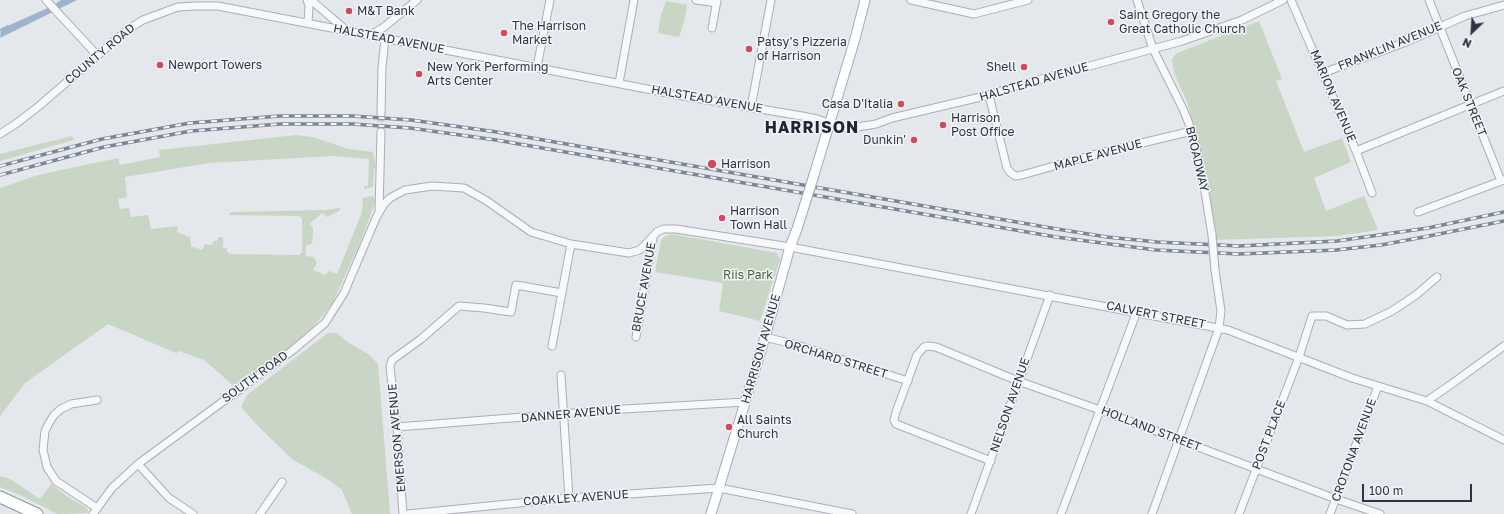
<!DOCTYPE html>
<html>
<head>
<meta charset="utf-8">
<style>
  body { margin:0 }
  #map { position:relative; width:1504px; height:514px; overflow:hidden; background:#e4e7ec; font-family:"Golos Text",sans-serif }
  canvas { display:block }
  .north { position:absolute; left:1452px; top:12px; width:40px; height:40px; -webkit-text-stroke:3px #f4f6f9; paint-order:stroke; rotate:205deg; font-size:11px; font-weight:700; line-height:16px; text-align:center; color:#2b3445 }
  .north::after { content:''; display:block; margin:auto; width:14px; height:18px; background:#2b3445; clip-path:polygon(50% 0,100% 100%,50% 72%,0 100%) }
  .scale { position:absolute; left:1362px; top:484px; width:110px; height:18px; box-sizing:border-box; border:2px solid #2b3445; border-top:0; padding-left:5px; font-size:12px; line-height:14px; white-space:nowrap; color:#2b3445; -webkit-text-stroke:3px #f4f6f9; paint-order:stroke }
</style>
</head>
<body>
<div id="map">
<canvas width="1504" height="514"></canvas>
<div class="north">N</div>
<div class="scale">100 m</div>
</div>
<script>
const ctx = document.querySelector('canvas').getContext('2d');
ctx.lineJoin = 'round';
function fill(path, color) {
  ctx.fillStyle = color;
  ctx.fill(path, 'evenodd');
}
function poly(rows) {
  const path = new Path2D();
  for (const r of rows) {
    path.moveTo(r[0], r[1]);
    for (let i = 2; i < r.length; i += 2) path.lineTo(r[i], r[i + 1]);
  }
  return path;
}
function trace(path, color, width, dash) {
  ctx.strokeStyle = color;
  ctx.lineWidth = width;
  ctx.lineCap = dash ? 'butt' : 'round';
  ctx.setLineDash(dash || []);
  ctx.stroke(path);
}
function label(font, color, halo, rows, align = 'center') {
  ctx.font = font + ' "Golos Text",sans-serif';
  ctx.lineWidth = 3;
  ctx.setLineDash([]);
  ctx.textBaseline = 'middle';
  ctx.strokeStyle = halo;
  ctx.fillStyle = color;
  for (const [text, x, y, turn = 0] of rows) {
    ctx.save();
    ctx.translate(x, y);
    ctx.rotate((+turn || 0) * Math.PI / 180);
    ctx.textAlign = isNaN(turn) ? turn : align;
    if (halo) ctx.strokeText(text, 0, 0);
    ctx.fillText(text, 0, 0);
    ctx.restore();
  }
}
const green = poly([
  [666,1,687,5,685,18,679,37,658,33,661,15],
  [1259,21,1282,79,1276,81,1304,152,1342,138,1351,162,1314,178,1326,211,1364,196,1378,230,1338,236,1215,240,1197,138,1187,102,1175,75,1172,60,1174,56,1177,53],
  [296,135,313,137,349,149,373,152,376,168,374,169,373,187,364,189,364,186,368,186,369,159,332,156,209,163,125,177,127,197,118,199,120,209,129,208,131,217,148,215,151,229,178,226,177,232,190,237,191,246,202,250,205,244,211,245,214,241,217,241,219,237,222,237,223,238,223,248,227,248,227,251,230,254,299,255,302,252,302,218,299,216,229,215,231,212,326,210,340,208,340,210,327,217,322,213,309,224,313,227,313,234,312,244,306,245,306,256,314,257,317,263,313,270,325,275,329,271,337,274,362,212,363,198,372,196,374,198,375,203,360,243,332,304,314,326,289,349,235,387,204,360,179,351,176,353,108,324,25,383,0,416,0,188,38,175,118,158,120,165,160,157,159,150],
  [72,136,74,140,0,161,0,154],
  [672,234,777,253,780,259,760,321,719,311,723,283,655,272,661,240,666,236],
  [328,333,337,333,349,343,368,354,378,364,390,514,352,514,342,490,329,480,293,460,257,425,241,407,247,395],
  [0,476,10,479,40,499,51,484,68,497,87,508,88,510,87,513,57,514,22,496,0,487]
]);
const water = poly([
  [61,0,77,0,0,38,1,29,52,6]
]);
const stream = poly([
  [0,30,8,26]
]);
const minorTunnel = poly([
  [381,132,381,114]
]);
const minor = poly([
  [46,0,97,55],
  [307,0,309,6,308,23],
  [311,0,346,30],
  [696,0,717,3],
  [911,0,974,14,1028,0],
  [1137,0,1153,49,1183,109,1192,131,1204,186,1212,235],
  [1291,0,1356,151,1372,193],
  [1429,0,1501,181],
  [712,28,717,0],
  [371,35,384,27,417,0],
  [537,67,550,0],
  [1323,73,1406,42,1465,16,1504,5],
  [619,83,634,0],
  [989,95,1007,168,1011,173,1015,176,1022,175,1100,153,1192,131],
  [751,107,771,0],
  [381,114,382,68,385,38],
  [0,134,17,123,39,106,127,30,143,20,178,7,196,6,218,6,683,96,802,116,817,119,840,127,851,128,876,124,892,118,985,96,1016,86,1182,41,1242,20,1283,0],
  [1356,151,1504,91],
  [379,211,381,132],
  [1418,212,1504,180],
  [636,337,653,238],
  [765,337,797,345,908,381],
  [552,346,571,244],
  [561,375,569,498],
  [1427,401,1453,383,1504,346],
  [397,427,624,409,745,402],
  [991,461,896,424,894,420,896,412,917,355,924,347,928,346,936,347,1018,381,1100,410,1336,499,1380,514],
  [138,464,169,498,193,514],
  [97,508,56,481,47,467,43,450,45,431,49,423,54,415,61,409,71,404,97,400],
  [93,514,112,488,138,464,293,350,325,323,344,293,376,218,384,204,390,198,405,190,432,186,464,188,487,201,531,232,571,244,629,253,640,250,657,232,663,229,676,229,790,247,1228,330,1352,378,1427,401,1504,440],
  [260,514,282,482],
  [403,514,397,427,390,367,392,360,421,339,459,306,484,308,511,312,516,285,562,293],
  [408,514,569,498,719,488,852,514],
  [971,514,1050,295],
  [1061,514,1137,311],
  [1152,514,1219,328,1221,311,1215,270],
  [1239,514,1299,357,1312,316,1326,316,1347,325,1365,324,1392,311,1416,295,1437,277],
  [1330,514,1378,386]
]);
const major = poly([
  [814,175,855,39,865,0],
  [711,514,765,337,790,247,797,229]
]);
const highway = poly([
  [0,497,37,514]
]);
const rail = poly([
  [0,166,102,139,190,123,280,116,352,116,411,120,497,132,1057,229,1107,237,1157,242,1239,246,1337,241,1428,228,1504,212],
  [0,175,104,147,191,131,280,124,352,124,410,128,496,140,1056,237,1156,250,1239,254,1336,250,1381,245,1429,236,1504,221]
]);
const minorBridge = poly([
  [1212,235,1215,270]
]);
const majorBridge = poly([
  [797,229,814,175]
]);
const markers = [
  [349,11,4,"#d1495b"],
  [1111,22,4,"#d1495b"],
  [504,33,4,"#d1495b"],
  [749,49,4,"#d1495b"],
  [160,65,4,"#d1495b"],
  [1024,67,4,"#d1495b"],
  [419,74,4,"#d1495b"],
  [901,104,4,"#d1495b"],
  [943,125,4,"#d1495b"],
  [914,140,4,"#d1495b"],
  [712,164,5,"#d1495b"],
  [722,218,4,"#d1495b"],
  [729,427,4,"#d1495b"]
];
const poiNames = [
  ["M&T Bank",357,11],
  ["Saint Gregory the",1119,15],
  ["Great Catholic Church",1119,29],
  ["The Harrison",512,26],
  ["Market",512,40],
  ["Patsy's Pizzeria",757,42],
  ["of Harrison",757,56],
  ["Newport Towers",168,65],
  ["New York Performing",427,67],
  ["Arts Center",427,81],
  ["Shell",1016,67,"right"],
  ["Casa D'Italia",893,104,"right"],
  ["Harrison",951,118],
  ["Post Office",951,132],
  ["Dunkin'",906,140,"right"],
  ["Harrison",721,164],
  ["Harrison",730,211],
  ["Town Hall",730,225],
  ["All Saints",737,420],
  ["Church",737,434]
];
const streetNames = [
  ["HALSTEAD AVENUE",389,39,11],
  ["FRANKLIN AVENUE",1390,46,-22],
  ["COUNTY ROAD",100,54,-40],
  ["HALSTEAD AVENUE",1034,82,-16],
  ["MARION AVENUE",1333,96,67],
  ["HALSTEAD AVENUE",707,99,10],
  ["OAK STREET",1469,102,68],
  ["MAPLE AVENUE",1098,155,-15],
  ["BROADWAY",1197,159,77],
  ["BRUCE AVENUE",644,287,-80],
  ["CALVERT STREET",1156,315,11],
  ["HARRISON AVENUE",761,349,-74],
  ["ORCHARD STREET",836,359,17],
  ["SOUTH ROAD",255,377,-36],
  ["NELSON AVENUE",1010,405,-71],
  ["DANNER AVENUE",571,414,-5],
  ["HOLLAND STREET",1151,429,21],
  ["POST PLACE",1269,435,-69],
  ["EMERSON AVENUE",397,438,-95],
  ["CROTONA AVENUE",1354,450,-70],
  ["COAKLEY AVENUE",576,498,-4]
];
const parkNames = [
  ["Riis Park",748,275]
];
const districtNames = [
  ["HARRISON",812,128]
];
fill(green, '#c9d6c5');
fill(water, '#9fb4cc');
trace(stream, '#9fb4cc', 2);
trace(minorTunnel, '#bfc3cb', 7, [7, 3.5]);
trace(minor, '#a9aeb7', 9);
trace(major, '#a3abb8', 11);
trace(highway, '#8b94a3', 13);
trace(minor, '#f7f8fa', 7);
trace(major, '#fff', 9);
trace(highway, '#fff', 11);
trace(rail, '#7d8696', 3.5);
trace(rail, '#f4f6f9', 2, [6]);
trace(minorBridge, '#a9aeb7', 9, []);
trace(majorBridge, '#a3abb8', 11, []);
trace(minorBridge, '#f7f8fa', 7);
trace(majorBridge, '#fff', 9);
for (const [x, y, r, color] of markers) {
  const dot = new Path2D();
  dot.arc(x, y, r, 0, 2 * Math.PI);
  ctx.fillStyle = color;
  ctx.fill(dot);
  trace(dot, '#f4f6f9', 1.5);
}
label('12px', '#2b3445', '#f4f6f9', poiNames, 'left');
label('12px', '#2b3445', '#f4f6f9', streetNames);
label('12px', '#3f6138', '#f4f6f9', parkNames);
ctx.letterSpacing = '1px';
label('bold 16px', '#1d2536', '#f4f6f9', districtNames);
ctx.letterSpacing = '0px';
</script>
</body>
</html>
